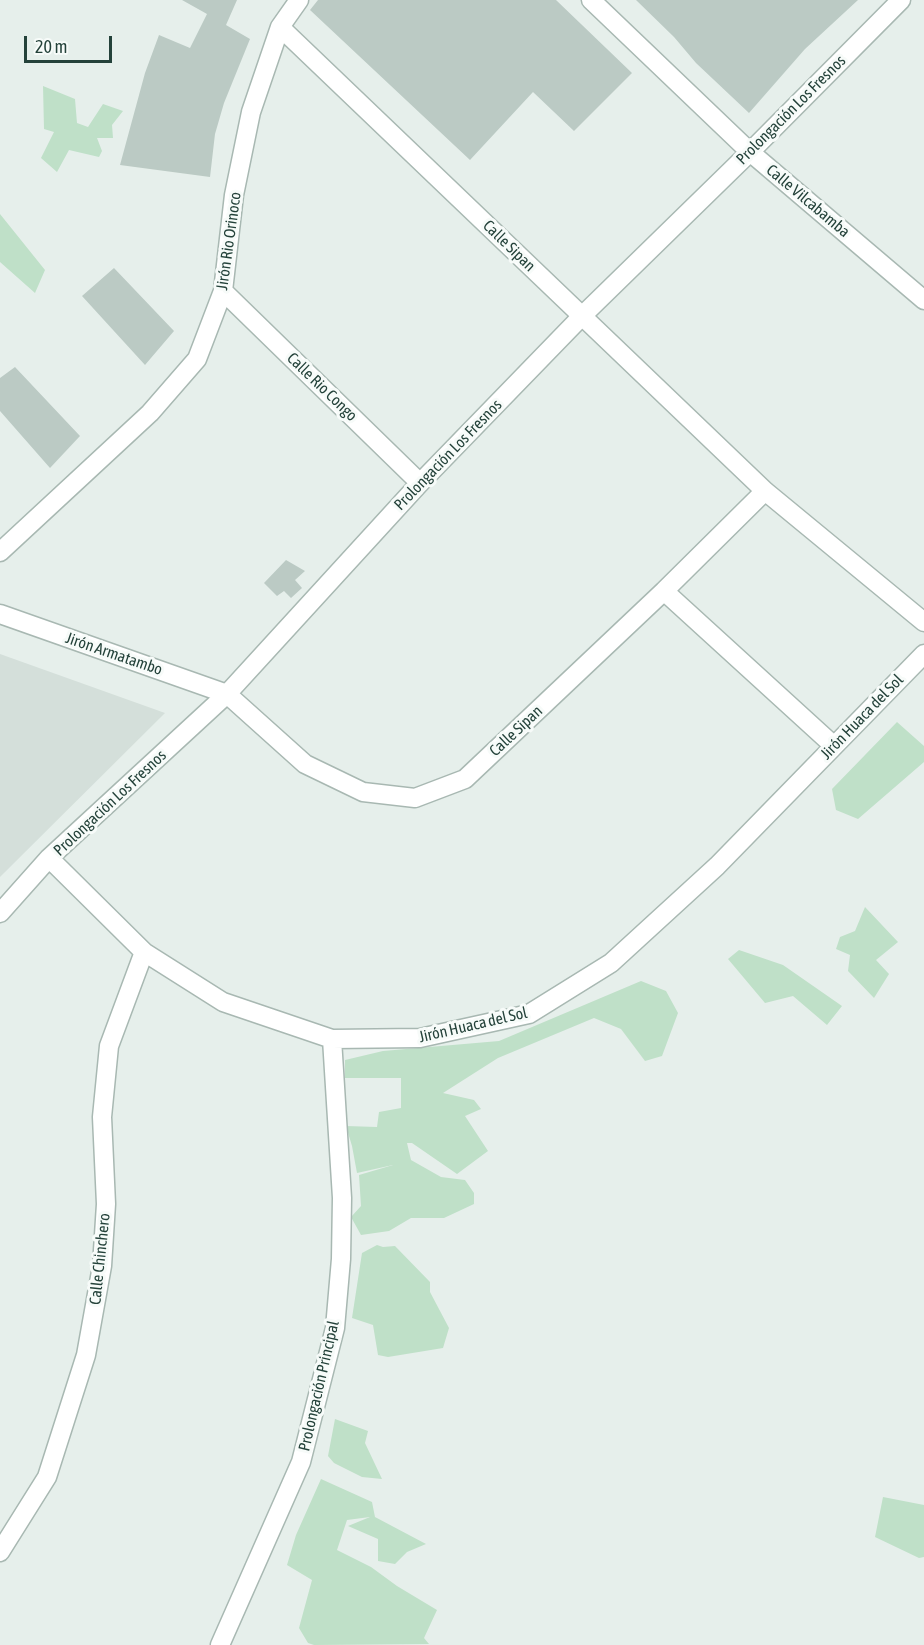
<!DOCTYPE html>
<html>
<head>
<meta charset="utf-8">
<style>
  body { margin:0 }
  #map { position:relative; width:924px; height:1645px; overflow:hidden; background:#e6efeb; font-family:"Asap Condensed",sans-serif }
  canvas { display:block }
  .scale { position:absolute; left:24px; top:36px; width:88px; height:27px; box-sizing:border-box; border:3px solid #24423a; border-top:0; padding-left:8px; font-size:18px; line-height:21px; white-space:nowrap; color:#24423a; -webkit-text-stroke:4px #f7fbf9; paint-order:stroke }
</style>
</head>
<body>
<div id="map">
<canvas width="924" height="1645"></canvas>
<div class="scale">20 m</div>
</div>
<script>
const ctx = document.querySelector('canvas').getContext('2d');
ctx.lineJoin = 'round';
function fill(path, color) {
  ctx.fillStyle = color;
  ctx.fill(path, 'evenodd');
}
function poly(rows) {
  const path = new Path2D();
  for (const r of rows) {
    path.moveTo(r[0], r[1]);
    for (let i = 2; i < r.length; i += 2) path.lineTo(r[i], r[i + 1]);
  }
  return path;
}
function trace(path, color, width, dash) {
  ctx.strokeStyle = color;
  ctx.lineWidth = width;
  ctx.lineCap = dash ? 'butt' : 'round';
  ctx.setLineDash(dash || []);
  ctx.stroke(path);
}
function label(font, color, halo, rows, align = 'center') {
  ctx.font = font + ' "Asap Condensed",sans-serif';
  ctx.lineWidth = 6;
  ctx.setLineDash([]);
  ctx.textBaseline = 'middle';
  ctx.strokeStyle = halo;
  ctx.fillStyle = color;
  for (const [text, x, y, turn = 0] of rows) {
    ctx.save();
    ctx.translate(x, y);
    ctx.rotate((+turn || 0) * Math.PI / 180);
    ctx.textAlign = isNaN(turn) ? turn : align;
    if (halo) ctx.strokeText(text, 0, 0);
    ctx.fillText(text, 0, 0);
    ctx.restore();
  }
}
const built = poly([
  [0,654,165,713,0,877]
]);
const green = poly([
  [43,86,75,99,77,123,88,127,103,104,123,111,112,125,113,138,97,138,102,151,99,157,69,150,57,172,41,158,54,132,44,129],
  [0,214,45,270,35,293,0,262],
  [897,722,924,746,924,762,858,819,836,810,832,789],
  [865,907,898,942,876,960,889,974,874,998,848,971,850,955,836,949,840,937,855,931],
  [739,950,783,965,842,1006,827,1025,793,996,765,1003,728,959],
  [641,981,666,991,678,1013,662,1056,645,1061,621,1029,594,1018,498,1058,443,1093,474,1100,481,1109,465,1116,488,1151,457,1174,412,1143,407,1143,411,1160,441,1177,465,1180,474,1193,474,1204,444,1218,411,1218,389,1231,361,1235,351,1217,361,1206,359,1175,393,1165,357,1173,352,1146,346,1126,377,1127,379,1112,401,1108,401,1078,345,1078,345,1060,383,1051,499,1041],
  [377,1245,383,1247,395,1246,430,1282,430,1292,449,1328,443,1348,388,1357,378,1355,373,1325,352,1318,362,1253],
  [335,1419,368,1431,365,1443,382,1479,362,1477,334,1463,328,1456],
  [321,1479,372,1502,375,1517,426,1544,407,1552,395,1564,378,1561,378,1539,348,1526,370,1517,347,1520,337,1550,371,1567,397,1586,437,1610,424,1638,429,1644,314,1645,308,1643,299,1628,312,1580,287,1565,296,1535],
  [883,1497,924,1505,924,1557,919,1558,875,1537]
]);
const building = poly([
  [182,0,237,0,226,25,250,39,224,103,215,134,210,177,120,165,145,73,159,35,190,48,207,14],
  [318,0,556,0,632,73,574,131,533,92,470,160,310,10],
  [636,0,858,0,805,49,749,113,696,63,674,37],
  [114,268,174,331,145,365,82,296],
  [15,367,80,436,50,468,0,411,0,378],
  [286,560,305,571,295,580,302,588,291,598,284,591,277,596,264,583]
]);
const minor = poly([
  [591,0,750,152,924,300],
  [280,27,765,491,924,622],
  [223,291,420,483],
  [0,552,150,413,197,359,223,291,234,195,251,112,280,27,299,0],
  [664,591,834,746],
  [0,614,227,694,305,764,363,792,415,798,465,779,664,591,765,491],
  [49,858,144,952,223,1002,332,1039,420,1038,529,1014,611,963,717,866,924,654],
  [0,913,49,858,227,694,420,483,582,316,750,152,901,0],
  [0,1552,47,1477,86,1355,102,1266,106,1204,102,1117,109,1046,144,952],
  [220,1645,301,1462,335,1328,341,1259,342,1198,332,1039]
]);
const streetNames = [
  ["Prolongación Los Fresnos",791,110,-45],
  ["Calle Vilcabamba",808,201,40],
  ["Jirón Rio Orinoco",229,241,-82],
  ["Calle Sipan",509,246,44],
  ["Calle Rio Congo",322,387,44],
  ["Prolongación Los Fresnos",448,455,-46],
  ["Jirón Armatambo",114,654,19],
  ["Jirón Huaca del Sol",862,717,-46],
  ["Calle Sipan",516,731,-43],
  ["Prolongación Los Fresnos",110,803,-43],
  ["Jirón Huaca del Sol",473,1025,-13],
  ["Calle Chinchero",100,1259,-84],
  ["Prolongación Principal",319,1386,-77]
];
fill(built, '#d4dfda');
fill(green, '#bfe0c8');
fill(building, '#bbcac4');
trace(minor, '#a8b8b2', 21);
trace(minor, '#fff', 18);
label('16px', '#24423a', '#f7fbf9', streetNames);
</script>
</body>
</html>
